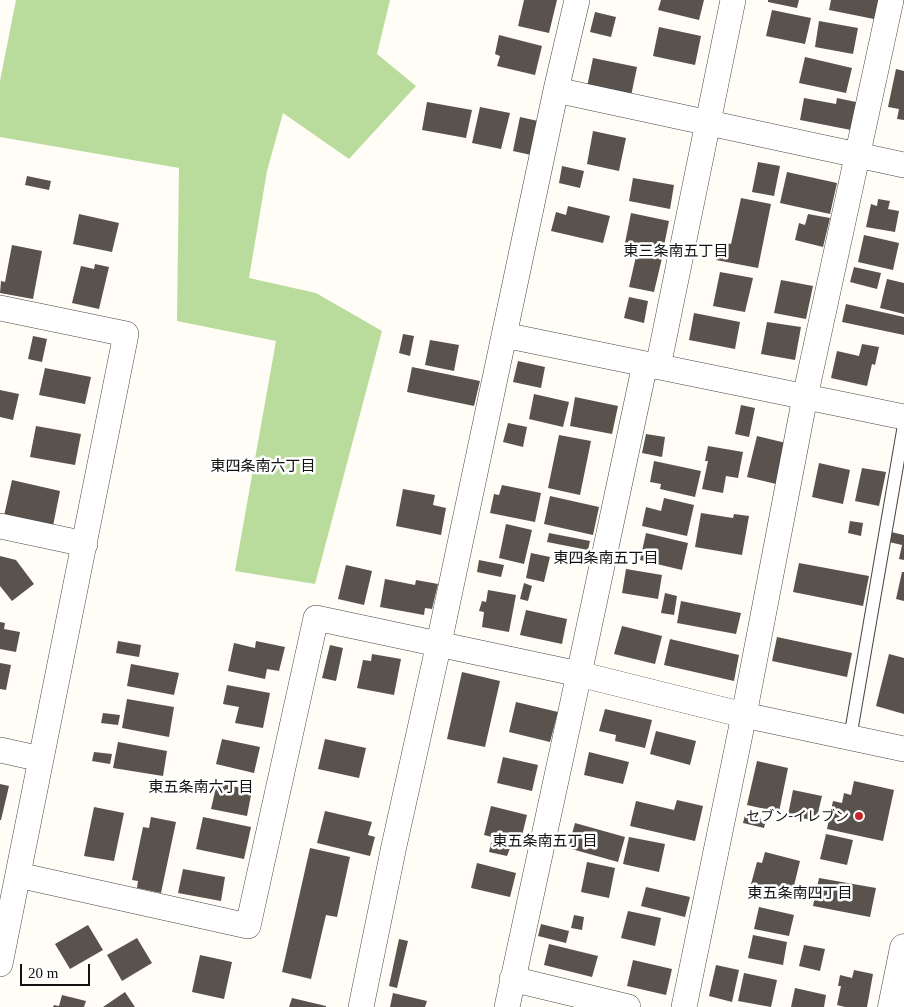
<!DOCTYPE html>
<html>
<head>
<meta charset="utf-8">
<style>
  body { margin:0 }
  #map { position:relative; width:904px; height:1007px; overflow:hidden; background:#fffdf5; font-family:Georgia,serif }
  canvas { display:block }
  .scale { position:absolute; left:20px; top:964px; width:70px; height:22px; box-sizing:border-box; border:2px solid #111; border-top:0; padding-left:6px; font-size:15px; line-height:18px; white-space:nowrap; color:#111; -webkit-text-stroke:4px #fff; paint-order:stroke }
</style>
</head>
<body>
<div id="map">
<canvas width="904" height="1007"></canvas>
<div class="scale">20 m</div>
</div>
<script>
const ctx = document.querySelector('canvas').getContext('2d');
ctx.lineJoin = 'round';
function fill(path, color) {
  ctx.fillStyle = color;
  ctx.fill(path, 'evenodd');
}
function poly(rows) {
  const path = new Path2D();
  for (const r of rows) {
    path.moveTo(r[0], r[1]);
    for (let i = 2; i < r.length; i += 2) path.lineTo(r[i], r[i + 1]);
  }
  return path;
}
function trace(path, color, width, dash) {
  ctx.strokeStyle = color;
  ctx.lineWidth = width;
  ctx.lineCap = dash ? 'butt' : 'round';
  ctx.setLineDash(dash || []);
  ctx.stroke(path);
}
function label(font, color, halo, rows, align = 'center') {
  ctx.font = font + ' Georgia,"Noto Sans JP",serif';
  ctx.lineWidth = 5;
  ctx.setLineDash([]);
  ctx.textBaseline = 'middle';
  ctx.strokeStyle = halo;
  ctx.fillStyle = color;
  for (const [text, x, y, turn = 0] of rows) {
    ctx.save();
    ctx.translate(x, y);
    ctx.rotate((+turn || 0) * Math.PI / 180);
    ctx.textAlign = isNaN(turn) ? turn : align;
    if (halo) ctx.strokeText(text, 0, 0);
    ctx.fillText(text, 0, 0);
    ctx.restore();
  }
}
const forest = poly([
  [16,0,390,0,377,54,416,86,349,159,283,113,267,171,249,278,316,293,382,331,315,584,235,571,276,341,177,321,179,168,0,137,0,81]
]);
const building = poly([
  [524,0,557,0,549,33,518,26],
  [661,0,704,0,699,20,658,10],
  [768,0,799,0,797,8,768,2],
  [831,0,879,0,874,19,829,10],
  [772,10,811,18,805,44,766,36],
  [595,12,616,17,611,37,590,32],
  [819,21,858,28,853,54,815,47],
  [659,27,701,36,695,65,653,56],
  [499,35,542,46,535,75,497,66,500,56,495,54],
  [805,57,852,68,846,93,799,83],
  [593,58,637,67,631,96,587,87],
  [896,69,904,71,904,120,897,119,899,109,888,107],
  [804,98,836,104,837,98,856,102,851,130,800,120],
  [427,102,472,110,466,138,422,130],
  [480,107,510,113,501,149,472,143],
  [520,117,538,121,531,155,513,151],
  [593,131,626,138,619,171,587,164],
  [758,162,780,166,774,196,752,192],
  [562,166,584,171,580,188,559,183],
  [787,172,837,183,830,214,780,203],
  [27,176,51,181,49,190,25,185],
  [633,178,674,185,670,209,629,201],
  [741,198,771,204,758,268,716,260,720,242,731,244],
  [878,199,890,201,888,209,899,211,895,232,866,227,871,204,877,206],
  [568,206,610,216,603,243,551,231,556,212,566,215],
  [631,213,669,221,663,251,625,243],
  [79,214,119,223,112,252,73,244],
  [808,214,830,218,823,247,795,240,799,223,805,225],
  [864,235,899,243,893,270,858,262],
  [12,245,42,251,33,299,0,293,1,281,5,282],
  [637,252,662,258,654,292,629,287],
  [95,264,109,267,99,309,72,303,81,266,94,269],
  [854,267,881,273,877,289,850,282],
  [720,272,753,278,745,312,713,306],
  [887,279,904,283,904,314,880,308],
  [781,280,813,286,806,319,774,313],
  [629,297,648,301,644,323,624,318],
  [846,304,904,317,904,335,842,322],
  [694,313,740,322,735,349,689,340],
  [767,322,801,327,795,360,761,354],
  [403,334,414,336,410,356,399,353],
  [33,336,47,339,42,362,28,359],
  [430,340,459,345,454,371,425,365],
  [862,344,879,347,875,365,872,364,867,386,831,378,837,351,859,356],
  [518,361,545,367,541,388,513,382],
  [412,367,480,381,474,406,407,392],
  [45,368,91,377,85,404,39,395],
  [0,390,19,394,13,420,0,417],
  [534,394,569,402,563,427,529,419],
  [575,397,618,406,612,434,570,426],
  [741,405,755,408,749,437,735,434],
  [508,423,527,427,523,447,503,442],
  [36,426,81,434,75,465,30,457],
  [646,434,665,437,662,457,642,453],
  [559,435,591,441,580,495,548,488],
  [757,436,786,443,776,484,747,477],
  [708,446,743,452,738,478,726,476,723,493,702,489,708,461,705,461],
  [654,461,701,471,695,497,660,489,661,484,650,482],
  [819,463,850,470,843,504,812,497],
  [862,468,886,472,879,506,855,501],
  [12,480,60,491,53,526,4,516],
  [502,485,541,493,535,522,490,513,494,494,499,495],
  [403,489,435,495,433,505,446,508,441,535,396,526],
  [550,496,599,507,593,535,544,524],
  [664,498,694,505,687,536,642,526,646,507,661,511],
  [701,513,733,518,734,514,749,516,742,555,695,547],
  [850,521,863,523,861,536,848,533],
  [506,524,532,530,524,564,499,558],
  [891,532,904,535,904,560,899,559,902,545,889,542],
  [549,533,590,541,588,550,547,542],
  [646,533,688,543,682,570,640,560],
  [531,553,550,557,544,582,526,578],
  [0,556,16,560,34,584,12,601,0,586],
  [479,560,504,565,501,577,477,572],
  [799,563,869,576,863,606,793,592],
  [346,565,372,571,364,605,338,599],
  [626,569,662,575,658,599,622,593],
  [902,572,904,572,904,601,896,599],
  [385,579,415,585,416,580,438,584,432,609,425,608,424,615,380,607],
  [524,583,532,586,528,601,520,599],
  [488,590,516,595,509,632,482,627,484,612,479,611,482,601,486,602],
  [665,593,677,596,674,615,661,613],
  [681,601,741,613,736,634,677,623],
  [526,610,567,619,562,644,520,635],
  [0,622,5,623,4,629,20,632,16,652,0,649],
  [622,626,662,636,655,664,614,654],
  [777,637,852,653,847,677,772,661],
  [670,639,739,655,734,681,664,665],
  [118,641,141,645,139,657,116,653],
  [256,641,285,647,279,671,267,669,265,679,228,671,234,643,255,648],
  [330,645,343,648,336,681,322,678],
  [372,654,401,659,394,695,357,688,363,660,371,661],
  [889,654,904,658,904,714,876,706],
  [0,663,11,665,6,690,0,689],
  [131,664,179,673,174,695,127,686],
  [462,672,500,681,485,747,447,739],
  [227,685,270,693,263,728,235,723,239,707,223,704],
  [127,699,174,707,169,737,122,728],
  [516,702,558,712,550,742,509,732],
  [605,709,652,720,645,748,615,741,616,735,599,731],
  [103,713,120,715,118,725,101,723],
  [656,731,696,741,690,765,650,754],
  [222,739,260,747,254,773,216,764],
  [325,739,366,748,359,778,318,769],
  [118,742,167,751,163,776,113,768],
  [94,752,112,754,110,764,92,761],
  [589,752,629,762,623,784,584,775],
  [503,757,538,765,532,791,497,783],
  [757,761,788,768,779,812,747,805],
  [854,781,894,790,883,841,827,829,833,801,842,803,844,793,851,795],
  [217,783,252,790,247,816,211,809],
  [0,784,9,786,1,820,0,820],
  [793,790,822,796,816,821,788,815],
  [677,800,703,806,695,841,630,826,636,801,674,810],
  [491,806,527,815,520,844,484,835],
  [94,807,124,813,114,861,84,856],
  [325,811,372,822,368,835,375,837,370,856,317,843],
  [745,815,766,820,764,828,743,823],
  [151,817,176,822,161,893,137,888,138,881,132,880,143,827,149,828],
  [203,817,251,827,244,859,196,849],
  [575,823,625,837,618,862,568,848],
  [826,834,853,840,847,865,820,859],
  [629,837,665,844,659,872,623,864],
  [491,843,510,848,507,856,489,852],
  [310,848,350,857,337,917,326,915,311,979,282,972],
  [765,852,800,861,792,894,751,884,757,862,762,863],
  [587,862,615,868,609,898,581,892],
  [477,863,516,873,510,897,471,888],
  [183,869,225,877,221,901,178,893],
  [819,878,876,888,870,917,813,906],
  [646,887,690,897,685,917,641,906],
  [759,907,794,915,789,936,754,929],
  [628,911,661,918,655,946,621,938],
  [574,915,584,917,582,930,571,928],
  [541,924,569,931,566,943,538,936],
  [88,925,103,950,70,969,55,944],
  [753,935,787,942,783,965,748,958],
  [137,938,152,963,122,981,107,955],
  [399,939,408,941,397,988,389,986],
  [549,944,598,956,592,977,544,965],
  [804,945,825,949,820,971,799,966],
  [200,955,232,962,224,999,192,992],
  [633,960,672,969,666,995,627,986],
  [716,965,739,970,732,1002,709,996],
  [854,970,873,974,867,1007,845,1007,837,1005,841,986,838,986,840,975,852,978],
  [744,973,777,980,771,1007,738,1001],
  [795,988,826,995,824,1007,791,1007],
  [125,992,135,1007,103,1007],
  [393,993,427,1001,425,1007,390,1007],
  [62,995,86,1001,84,1007,53,1007,54,1005,59,1006],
  [292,998,326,1006,326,1007,289,1007]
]);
const service = poly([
  [850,738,904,425]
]);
const minor = poly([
  [556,90,904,165],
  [0,308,126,334,0,964],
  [504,335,904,417],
  [658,367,733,0],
  [0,526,85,544],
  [0,750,41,759],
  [18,875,248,926,316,618,579,674,744,715,904,749],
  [512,979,628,1007],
  [361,1007,394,846,439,643,556,90,577,0],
  [507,1007,579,674,645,364],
  [684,1007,744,715,805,397,891,0]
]);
const tertiary = poly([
  [892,1007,904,948]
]);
const markers = [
  [859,816,5,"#c4262e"]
];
const poiNames = [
  ["セブン-イレブン",849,816]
];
const neighbourhoodNames = [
  ["東三条南五丁目",676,250],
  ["東四条南六丁目",263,465],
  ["東四条南五丁目",606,557],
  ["東五条南六丁目",201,786],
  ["東五条南五丁目",545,840],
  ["東五条南四丁目",800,892]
];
fill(forest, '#b9dc9c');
fill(building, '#5a524d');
trace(service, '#444', 14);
trace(minor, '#444', 26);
trace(tertiary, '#444', 29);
trace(service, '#fff', 12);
trace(minor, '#fff', 25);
trace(tertiary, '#fff', 28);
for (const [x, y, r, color] of markers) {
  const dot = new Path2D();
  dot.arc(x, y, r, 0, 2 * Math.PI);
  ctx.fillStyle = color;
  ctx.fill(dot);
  trace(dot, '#fff', 2);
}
label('14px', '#111', '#fff', poiNames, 'right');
label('15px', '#111', '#fff', neighbourhoodNames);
</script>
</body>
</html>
